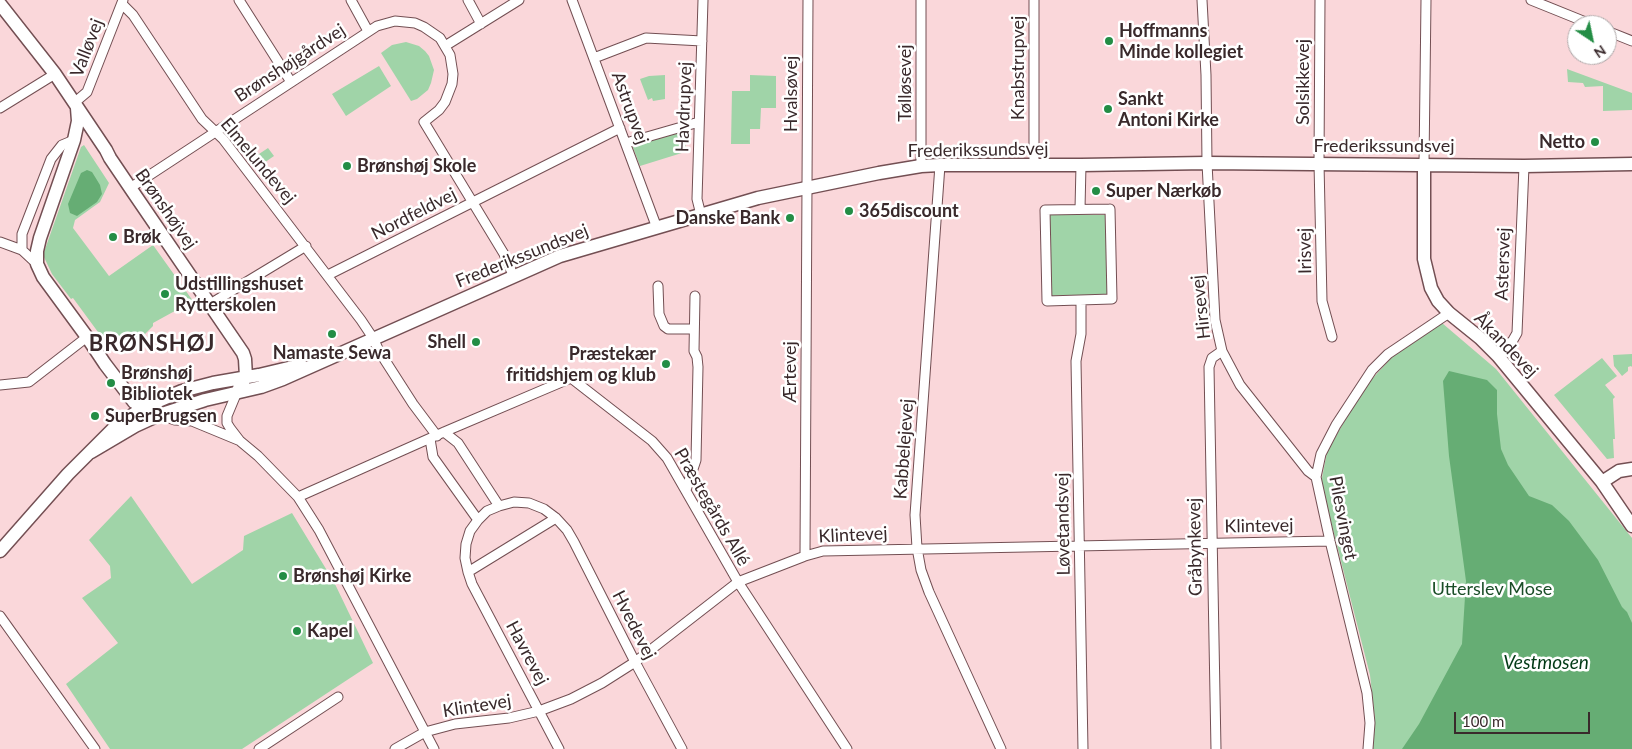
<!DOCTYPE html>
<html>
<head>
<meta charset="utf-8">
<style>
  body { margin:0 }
  #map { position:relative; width:1632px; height:749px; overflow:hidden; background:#fad7da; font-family:Lato,sans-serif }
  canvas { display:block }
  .north { position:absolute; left:1567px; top:15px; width:50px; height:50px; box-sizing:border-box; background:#fff; border:1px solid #b0a9aa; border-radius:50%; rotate:146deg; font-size:14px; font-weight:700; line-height:20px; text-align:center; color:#39292b }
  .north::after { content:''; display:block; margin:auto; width:18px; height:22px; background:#238d45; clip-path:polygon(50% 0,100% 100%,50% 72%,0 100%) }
  .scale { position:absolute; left:1454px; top:712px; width:136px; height:22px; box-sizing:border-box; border:2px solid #39292b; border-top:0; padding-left:6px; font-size:15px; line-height:18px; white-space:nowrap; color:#39292b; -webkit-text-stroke:4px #fff; paint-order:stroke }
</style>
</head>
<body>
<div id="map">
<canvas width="1632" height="749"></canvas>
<div class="north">N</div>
<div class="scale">100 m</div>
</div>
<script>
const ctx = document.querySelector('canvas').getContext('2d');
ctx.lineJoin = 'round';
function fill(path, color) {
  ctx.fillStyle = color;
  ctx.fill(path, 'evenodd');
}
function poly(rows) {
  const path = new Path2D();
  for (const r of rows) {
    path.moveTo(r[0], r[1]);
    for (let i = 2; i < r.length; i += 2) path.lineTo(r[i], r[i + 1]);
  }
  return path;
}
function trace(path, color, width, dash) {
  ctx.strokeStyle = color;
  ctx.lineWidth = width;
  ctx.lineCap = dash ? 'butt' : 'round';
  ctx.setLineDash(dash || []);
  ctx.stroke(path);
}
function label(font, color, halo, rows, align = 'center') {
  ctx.font = font + ' Lato,sans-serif';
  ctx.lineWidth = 5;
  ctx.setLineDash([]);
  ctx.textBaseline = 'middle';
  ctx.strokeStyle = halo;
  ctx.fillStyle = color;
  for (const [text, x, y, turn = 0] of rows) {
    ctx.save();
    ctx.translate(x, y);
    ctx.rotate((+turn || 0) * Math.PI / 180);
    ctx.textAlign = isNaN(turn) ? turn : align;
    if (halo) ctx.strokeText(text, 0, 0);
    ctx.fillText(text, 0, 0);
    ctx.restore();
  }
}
const green = poly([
  [406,42,419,46,425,51,429,56,434,70,431,83,428,90,417,99,411,101,381,53,392,45],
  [379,66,391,86,346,116,332,94],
  [1567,69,1632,93,1632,110,1603,111,1603,86,1585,87,1583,83,1568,82],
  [665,75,665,99,653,101,652,98,648,100,640,79,649,76],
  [750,75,776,76,776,108,761,108,760,129,750,129,750,144,731,144,732,91,750,91],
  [687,129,685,152,640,166,632,145],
  [84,145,109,183,100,202,75,220,73,228,109,276,153,245,193,301,153,323,153,326,145,334,138,338,126,338,109,347,73,298,71,299,52,274,43,255,81,147],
  [268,148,274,156,258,167,253,158],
  [1048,214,1108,215,1109,296,1052,296],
  [1442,323,1496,369,1632,538,1632,749,1373,749,1375,720,1370,675,1321,483,1327,452,1362,390,1392,357],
  [1632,354,1632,367,1631,366,1628,367,1628,371,1622,376,1614,366,1613,355],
  [1602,358,1617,376,1605,385,1615,397,1613,399,1615,439,1613,439,1614,458,1607,459,1554,395],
  [131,496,192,584,243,550,244,536,292,513,334,582,373,663,242,749,110,749,66,684,118,643,82,598,111,578,110,566,89,540]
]);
const water = poly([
  [87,170,92,172,100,185,102,194,97,202,77,216,70,213,68,204,81,173],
  [1449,371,1487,380,1497,390,1497,414,1501,449,1508,465,1529,496,1552,505,1569,521,1598,560,1622,607,1627,612,1632,623,1632,749,1402,749,1419,724,1462,644,1466,581,1449,456,1443,381]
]);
const street = poly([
  [239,0,291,82],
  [351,0,368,31],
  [468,0,481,24],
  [572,0,657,228],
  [921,0,921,166],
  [1202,0,1206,75,1207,163,1215,320,1222,351,1240,385,1308,471,1316,477],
  [1320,0,1319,163,1322,301,1332,337],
  [1531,0,1593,25],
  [122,4,133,15,202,119,223,139,361,320,373,338,379,351,413,404,437,436],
  [1607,31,1632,41],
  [445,46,519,0],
  [594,58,646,38,702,41],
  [74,103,87,92,123,0],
  [0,108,55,74],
  [626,143,699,122],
  [1424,164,1426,0],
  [940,165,915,515,917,548,921,570,929,592,1001,749],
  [1034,166,1034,0],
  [130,188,377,26,395,21,415,23,424,27,440,38,450,55,453,74,452,84,445,102,439,110,424,122,504,254,513,275],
  [1080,209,1081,165],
  [1110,209,1112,299,1047,301,1045,210,1110,209],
  [701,215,697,199,703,0],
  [0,242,22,250,37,264],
  [22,250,22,234,51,159,62,145,74,140],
  [328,275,620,128],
  [658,286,659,314,664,326,668,329,693,329],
  [1081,300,1081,334,1076,361,1083,749],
  [210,304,306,246],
  [1498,356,1513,340,1517,333,1524,166],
  [0,385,29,382,87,337],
  [237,392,227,416,227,423,230,428,240,441,258,456,298,497,319,530,434,749],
  [160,415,175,420,192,421,238,440],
  [444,432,458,443,499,506],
  [430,439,433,457,478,520],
  [686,490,696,460,698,367,697,357,694,351,695,296],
  [298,497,444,432,571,378,652,441,667,458,738,582,847,749],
  [556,518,468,572,465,558,466,544,470,531,478,520,487,511,499,506,514,502,529,503,544,509,556,518,567,530,574,542,635,662,682,749],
  [805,556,808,0],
  [468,572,472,584,559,749],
  [0,616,95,749],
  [259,749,338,697],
  [395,749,425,732,455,724,509,718,539,711,571,699,602,683,635,662,738,582,805,556,823,551,1330,541],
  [1216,749,1209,367,1212,358,1222,351],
  [1368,749,1370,723,1367,693,1330,541,1316,477,1321,454,1336,425,1372,370,1388,354,1449,313]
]);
const secondary = poly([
  [0,4,55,74,106,150,110,158,133,192,243,353,245,359,246,377,237,392],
  [77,108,78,121,74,140,40,238,37,251,37,264,43,277,87,337,105,364,134,402,148,410],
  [1424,164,1424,259,1431,288,1438,301,1449,313,1480,338,1498,356,1602,482,1632,526],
  [91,452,135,426,159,415,205,400,261,387,283,379,560,256,758,198,879,173,921,166,940,165,1081,165,1207,163,1524,166,1632,164],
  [1602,482,1619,471,1632,469],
  [0,551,68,474,113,429,142,408,182,391,213,383,259,375,301,365]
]);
const markers = [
  [1109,41,5,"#238d45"],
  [1108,109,5,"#238d45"],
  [1595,142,5,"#238d45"],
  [347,166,5,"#238d45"],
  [1096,191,5,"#238d45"],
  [849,211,5,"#238d45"],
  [790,218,5,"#238d45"],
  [113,237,5,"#238d45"],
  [165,294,5,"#238d45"],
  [332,334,5,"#238d45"],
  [476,342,5,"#238d45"],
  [666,364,5,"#238d45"],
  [111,383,5,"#238d45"],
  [95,416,5,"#238d45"],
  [283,576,5,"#238d45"],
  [297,631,5,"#238d45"]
];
const poiNames = [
  ["Hoffmanns",1119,31],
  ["Minde kollegiet",1119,52],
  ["Sankt",1118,99],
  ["Antoni Kirke",1118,120],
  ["Netto",1585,142,"right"],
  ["Brønshøj Skole",357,166],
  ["Super Nærkøb",1106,191],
  ["365discount",859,211],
  ["Danske Bank",780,218,"right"],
  ["Brøk",123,237],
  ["Udstillingshuset",175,284],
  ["Rytterskolen",175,305],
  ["Shell",466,342,"right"],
  ["Namaste Sewa",332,353,"center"],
  ["Præstekær",656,354,"right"],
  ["fritidshjem og klub",656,375,"right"],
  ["Brønshøj",121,373],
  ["Bibliotek",121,394],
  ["SuperBrugsen",105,416],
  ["Brønshøj Kirke",293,576],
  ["Kapel",307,631]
];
const streetNames = [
  ["Valløvej",87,48,-69],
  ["Brønshøjgårdvej",290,63,-33],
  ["Knabstrupvej",1018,68,-90],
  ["Solsikkevej",1303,82,-90],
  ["Tølløsevej",905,83,-90],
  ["Hvalsøvej",791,94,-90],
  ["Havdrupvej",684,107,-88],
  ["Astrupvej",630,108,70],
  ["Frederikssundsvej",1384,146],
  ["Frederikssundsvej",978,150,-1],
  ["Elmelundevej",258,161,50],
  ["Brønshøjvej",166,209,55],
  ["Nordfeldvej",414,214,-27],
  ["Irisvej",1305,251,-91],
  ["Frederikssundsvej",522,256,-22],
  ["Astersvej",1503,264,-88],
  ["Hirsevej",1201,307,-96],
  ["Åkandevej",1506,345,46],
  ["Ærtevej",790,372,-90],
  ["Kabbelejevej",904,449,-86],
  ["Præstegårds Allé",712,507,60],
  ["Pilesvinget",1343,518,79],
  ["Løvetandsvej",1063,524,-91],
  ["Klintevej",1259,526,-1],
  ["Klintevej",853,535,-3],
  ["Gråbynkevej",1195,547,-91],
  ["Hvedevej",634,625,63],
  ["Havrevej",527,653,62],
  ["Klintevej",477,706,-9]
];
const parkNames = [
  ["Utterslev Mose",1492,589]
];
const waterNames = [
  ["Vestmosen",1546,663]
];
const districtNames = [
  ["BRØNSHØJ",152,344]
];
fill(green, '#a0d4a8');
fill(water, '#66ad74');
trace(street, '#734f53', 11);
trace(secondary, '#734f53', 15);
trace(street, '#fff', 9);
trace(secondary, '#fff', 12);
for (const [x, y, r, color] of markers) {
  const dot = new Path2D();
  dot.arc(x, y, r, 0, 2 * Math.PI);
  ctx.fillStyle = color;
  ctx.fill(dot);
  trace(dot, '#fff', 2);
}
label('bold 18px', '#39292b', '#fff', poiNames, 'left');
label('18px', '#39292b', '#fff', streetNames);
label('18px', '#1b4e28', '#fff', parkNames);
label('italic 19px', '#023a16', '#fff', waterNames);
ctx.letterSpacing = '1px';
label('bold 22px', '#39292b', '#fff', districtNames);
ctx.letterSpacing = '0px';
</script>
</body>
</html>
